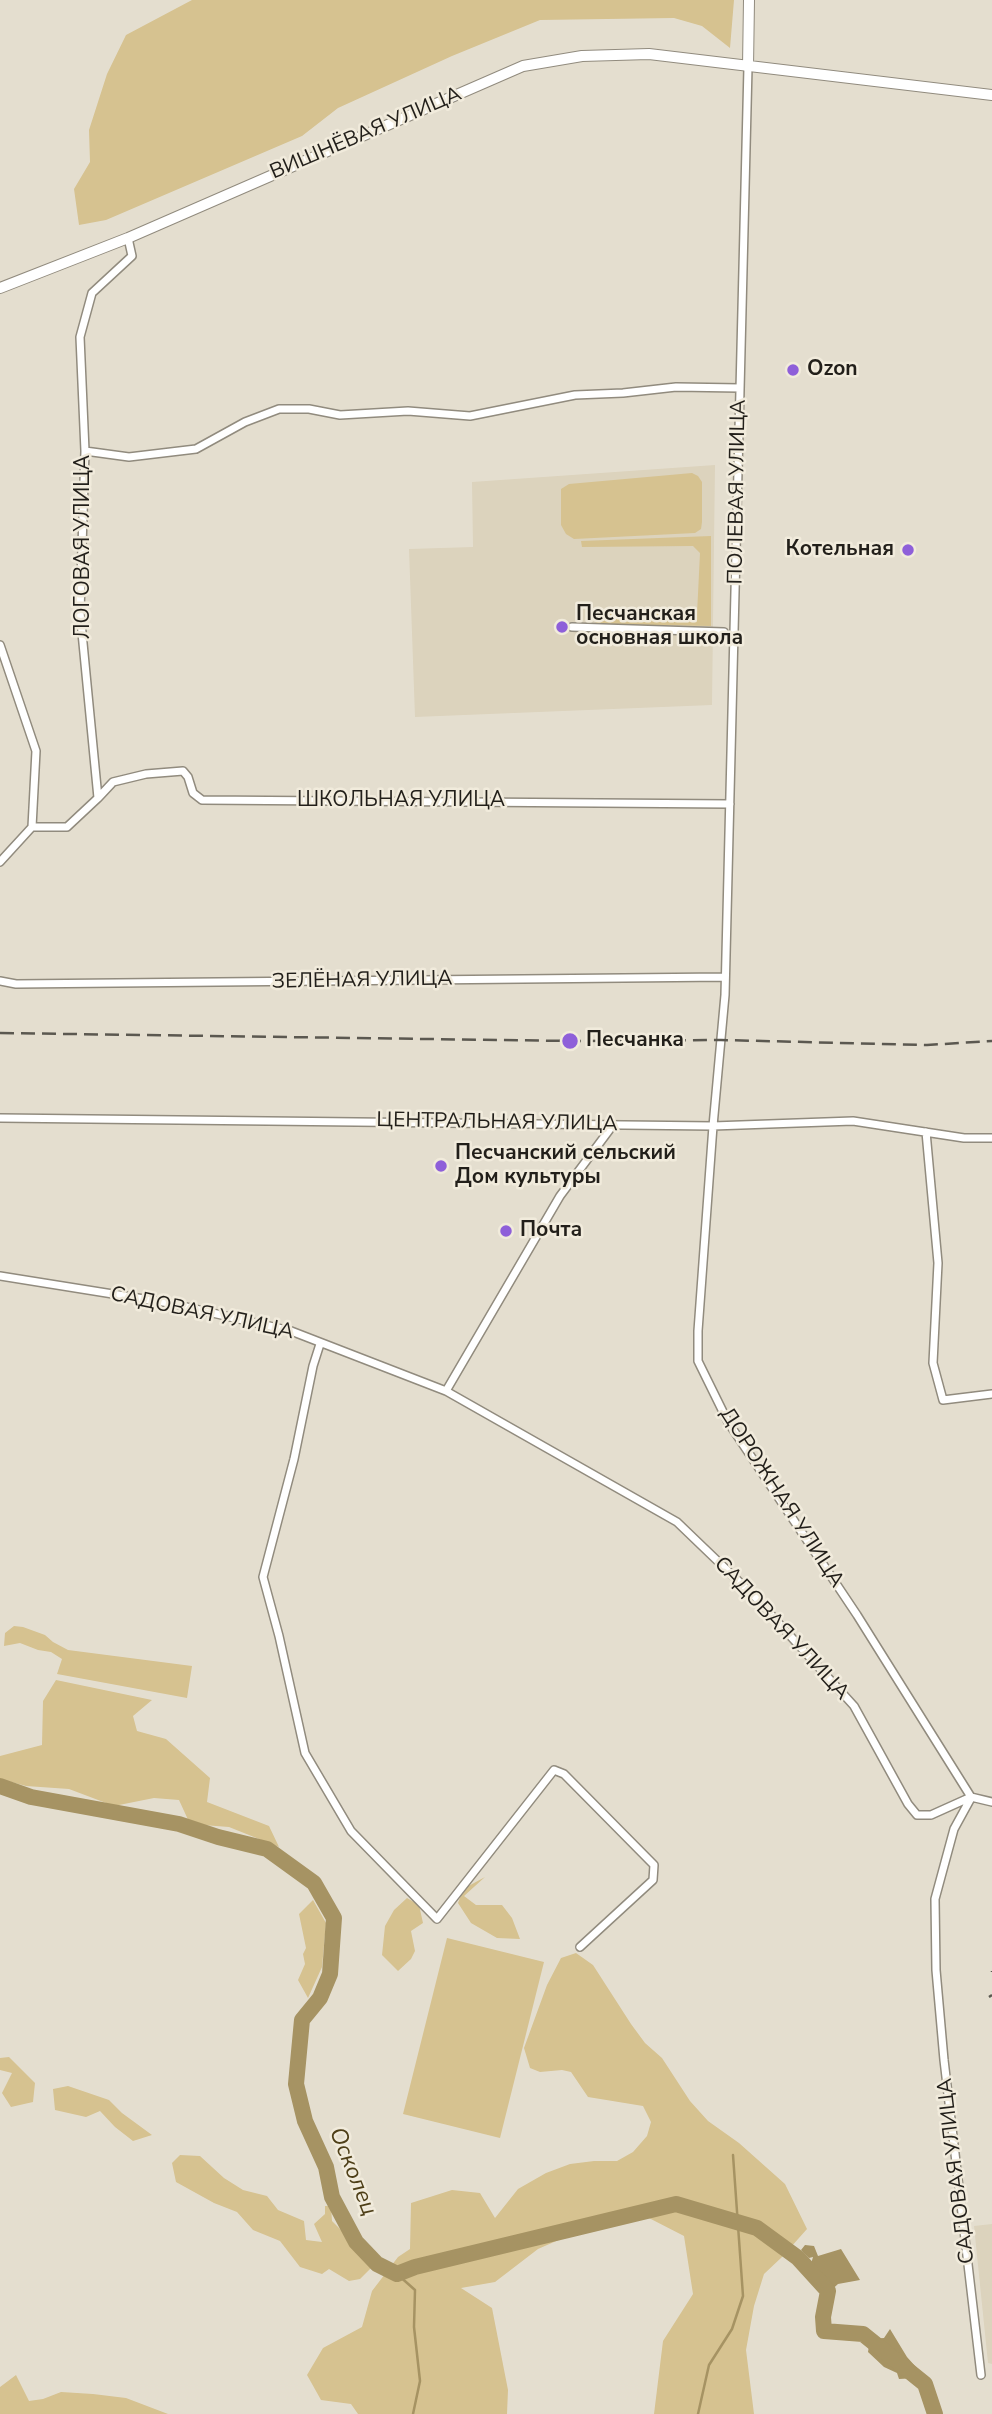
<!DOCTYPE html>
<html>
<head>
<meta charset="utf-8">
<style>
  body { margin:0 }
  canvas { display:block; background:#e4decf }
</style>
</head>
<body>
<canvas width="992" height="2414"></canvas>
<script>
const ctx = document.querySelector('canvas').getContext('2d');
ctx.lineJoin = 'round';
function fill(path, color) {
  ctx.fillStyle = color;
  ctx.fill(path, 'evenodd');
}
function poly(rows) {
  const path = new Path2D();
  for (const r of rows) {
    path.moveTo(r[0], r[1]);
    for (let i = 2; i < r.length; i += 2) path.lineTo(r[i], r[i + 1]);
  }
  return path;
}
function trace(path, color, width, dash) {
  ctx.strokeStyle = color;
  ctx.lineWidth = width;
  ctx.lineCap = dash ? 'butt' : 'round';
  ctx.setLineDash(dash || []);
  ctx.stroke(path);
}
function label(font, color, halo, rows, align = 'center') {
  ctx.font = font + ' "Nunito Sans",sans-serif';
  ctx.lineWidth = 5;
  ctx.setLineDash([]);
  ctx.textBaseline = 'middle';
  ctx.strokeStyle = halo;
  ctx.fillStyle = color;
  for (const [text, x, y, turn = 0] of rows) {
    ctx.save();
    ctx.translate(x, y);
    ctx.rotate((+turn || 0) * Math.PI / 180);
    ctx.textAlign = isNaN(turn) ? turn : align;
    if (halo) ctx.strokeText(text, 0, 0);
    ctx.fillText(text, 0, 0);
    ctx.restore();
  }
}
const built = poly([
  [715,465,712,705,415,717,409,549,473,547,472,482],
  [992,2224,992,2364,988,2363,974,2226]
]);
const green = poly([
  [192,0,734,0,730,48,702,26,674,18,540,20,452,56,338,108,302,136,106,220,79,225,74,189,90,162,89,130,107,74,126,35],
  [692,473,698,476,702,482,702,522,701,529,695,533,574,539,566,534,561,525,561,489,569,484],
  [711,536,711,626,597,624,593,619,599,612,697,614,700,553,693,546,582,547,581,541],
  [14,1626,23,1627,45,1635,53,1642,68,1650,192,1666,187,1698,57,1674,62,1659,51,1652,38,1650,20,1643,4,1646,5,1633],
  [56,1680,152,1700,133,1716,137,1731,166,1739,210,1778,207,1802,269,1826,279,1847,229,1827,190,1824,179,1800,154,1798,114,1806,69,1789,26,1786,0,1779,0,1756,42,1745,43,1701],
  [485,1877,464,1896,476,1905,502,1905,512,1918,520,1939,497,1938,471,1923,458,1903,463,1889],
  [407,1898,419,1905,423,1923,411,1931,415,1951,411,1959,398,1971,382,1955,385,1926,394,1910],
  [313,1900,326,1923,322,1967,308,1998,298,1980,305,1964,303,1954,306,1948,299,1914],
  [447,1938,544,1962,500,2138,403,2114],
  [576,1953,593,1965,631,2024,645,2043,662,2058,690,2101,708,2121,739,2143,785,2184,807,2229,782,2257,764,2274,754,2306,746,2350,754,2414,654,2414,663,2341,693,2294,684,2236,647,2217,621,2223,595,2224,538,2249,495,2282,461,2288,492,2308,508,2390,507,2414,358,2414,351,2404,321,2400,307,2375,323,2348,362,2327,372,2291,398,2257,410,2249,411,2203,452,2190,480,2193,495,2218,518,2189,546,2173,570,2164,594,2161,617,2161,633,2152,647,2136,651,2122,643,2106,588,2097,571,2072,562,2070,540,2072,530,2068,524,2048,547,1985,561,1958],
  [9,2057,35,2083,33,2102,11,2107,2,2093,12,2073,0,2070,0,2058],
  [68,2086,109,2100,122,2113,152,2135,133,2141,115,2127,100,2111,86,2117,55,2110,53,2089],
  [180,2155,200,2156,224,2178,243,2190,267,2196,278,2210,304,2221,306,2240,322,2242,314,2224,325,2214,325,2206,331,2206,332,2221,350,2239,350,2244,371,2268,360,2279,349,2281,329,2269,322,2274,300,2267,280,2241,253,2230,237,2212,214,2203,176,2182,172,2163],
  [16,2375,29,2401,43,2399,61,2392,93,2394,126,2398,168,2414,0,2414,0,2387]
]);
const water = poly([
  [805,2245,814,2246,818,2256,841,2249,860,2280,838,2284,826,2295,822,2295,809,2271,813,2257,809,2258,801,2250],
  [890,2329,907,2357,923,2375,917,2378,899,2379,897,2373,884,2367,868,2352,870,2339,884,2338]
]);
const stream = poly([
  [397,2274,415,2290,414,2327,420,2381,413,2414],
  [698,2414,709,2365,732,2329,743,2296,733,2155]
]);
const river = poly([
  [0,1786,31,1797,179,1824,218,1837,267,1849,314,1883,334,1918,330,1974,320,1998,302,2020,296,2084,305,2121,326,2167,332,2197,356,2242,377,2264,397,2274,415,2267,676,2204,757,2228,798,2258,828,2291,823,2317,824,2331,863,2334,925,2384,935,2414]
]);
const street = poly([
  [748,67,725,995,713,1126,698,1331,698,1361,728,1422,857,1615,971,1797],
  [85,451,129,457,196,449,245,422,279,409,309,409,340,415,408,411,470,416,575,395,623,393,676,387,740,388],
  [572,627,724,632],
  [0,645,36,751,32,827,0,862],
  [98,798,113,782,146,774,183,771,188,777,193,793,202,800,730,804],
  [32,827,67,827,98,798,80,612,85,451,80,337,92,293,132,256,128,238],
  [0,981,16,984,725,977],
  [0,1118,713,1126,853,1121,964,1138,992,1138],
  [926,1132,938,1263,933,1363,943,1400,992,1394],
  [0,1276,169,1303,291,1331,446,1391,677,1522,754,1596,854,1706,908,1804,917,1815,931,1815,971,1797],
  [320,1344,313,1366,294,1459,263,1577,279,1636,305,1753,351,1831,437,1919,554,1770,564,1774,654,1865,653,1880,580,1947],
  [446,1391,560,1196,613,1125],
  [971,1797,992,1802],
  [971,1798,954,1829,935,1899,936,1970,944,2060,981,2375]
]);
const secondary = poly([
  [748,67,749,0],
  [0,288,128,238,523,66,582,56,649,54,992,95]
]);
const rail = poly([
  [0,1033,570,1041,721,1040,927,1045,992,1041],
  [992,1972,992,1971],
  [989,1997,992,1995]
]);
const markers = [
  [793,370,7,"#8e5fd9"],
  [908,550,7,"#8e5fd9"],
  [562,627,7,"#8e5fd9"],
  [570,1041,9,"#8e5fd9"],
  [441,1166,7,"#8e5fd9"],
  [506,1231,7,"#8e5fd9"]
];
const streetNames = [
  ["ВИШНЁВАЯ УЛИЦА",366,134,-23],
  ["ПОЛЕВАЯ УЛИЦА",738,492,-89],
  ["ЛОГОВАЯ УЛИЦА",84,547,-90],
  ["ШКОЛЬНАЯ УЛИЦА",401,801],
  ["ЗЕЛЁНАЯ УЛИЦА",362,981,-1],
  ["ЦЕНТРАЛЬНАЯ УЛИЦА",497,1123,1],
  ["САДОВАЯ УЛИЦА",202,1314,12],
  ["ДОРОЖНАЯ УЛИЦА",781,1498,57],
  ["САДОВАЯ УЛИЦА",781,1629,47],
  ["САДОВАЯ УЛИЦА",957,2171,-97]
];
const poiNames = [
  ["Ozon",807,370],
  ["Котельная",894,550,"right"],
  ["Песчанская",576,615],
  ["основная школа",576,639],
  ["Песчанка",586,1041],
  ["Песчанский сельский",455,1154],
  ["Дом культуры",455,1178],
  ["Почта",520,1231]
];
const waterNames = [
  ["Осколец",352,2172,68]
];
fill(built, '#dcd3bd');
fill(green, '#d6c290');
fill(water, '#a69363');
trace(stream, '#a69363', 2.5);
trace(river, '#a69363', 16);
trace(street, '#918b7e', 10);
trace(secondary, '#918b7e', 12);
trace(street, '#fff', 7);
trace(secondary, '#fff', 10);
trace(rail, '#5b5850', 2.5, [14, 7]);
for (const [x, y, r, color] of markers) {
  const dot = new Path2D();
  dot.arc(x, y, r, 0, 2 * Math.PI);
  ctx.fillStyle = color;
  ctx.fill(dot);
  trace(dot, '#f1ebdc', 2.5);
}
label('21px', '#221f1a', '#f1ebdc', streetNames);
label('bold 21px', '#221f1a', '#f1ebdc', poiNames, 'left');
label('italic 23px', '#4e3f18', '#f1ebdc', waterNames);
</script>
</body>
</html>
